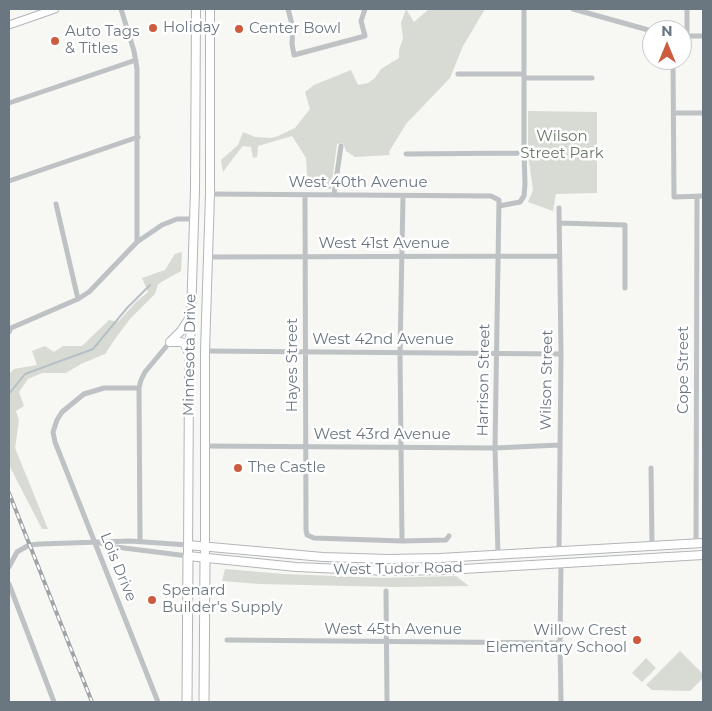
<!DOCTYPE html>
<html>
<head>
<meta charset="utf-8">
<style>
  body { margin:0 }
  #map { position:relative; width:712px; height:711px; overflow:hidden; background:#f7f7f4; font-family:Montserrat,sans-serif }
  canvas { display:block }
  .frame { position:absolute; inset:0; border:10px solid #6a7781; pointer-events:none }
  .north { position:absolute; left:642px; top:20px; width:50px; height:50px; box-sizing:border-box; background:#fff; border:1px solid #c3c9cd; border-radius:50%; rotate:0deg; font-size:14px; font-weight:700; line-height:20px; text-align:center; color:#6a7781 }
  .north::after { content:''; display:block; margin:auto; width:18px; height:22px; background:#cd5c3e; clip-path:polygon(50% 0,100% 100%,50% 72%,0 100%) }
</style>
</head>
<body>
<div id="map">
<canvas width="712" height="711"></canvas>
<div class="frame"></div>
<div class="north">N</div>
</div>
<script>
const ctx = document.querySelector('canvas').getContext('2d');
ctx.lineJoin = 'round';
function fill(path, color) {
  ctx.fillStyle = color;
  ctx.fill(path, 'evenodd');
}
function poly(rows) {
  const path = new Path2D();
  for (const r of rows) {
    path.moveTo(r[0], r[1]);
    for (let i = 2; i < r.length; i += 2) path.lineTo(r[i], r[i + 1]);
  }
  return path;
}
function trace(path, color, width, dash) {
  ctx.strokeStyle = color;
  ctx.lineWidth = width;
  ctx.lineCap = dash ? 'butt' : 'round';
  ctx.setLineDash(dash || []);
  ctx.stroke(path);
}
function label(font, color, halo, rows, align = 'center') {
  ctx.font = font + ' Montserrat,sans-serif';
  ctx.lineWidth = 5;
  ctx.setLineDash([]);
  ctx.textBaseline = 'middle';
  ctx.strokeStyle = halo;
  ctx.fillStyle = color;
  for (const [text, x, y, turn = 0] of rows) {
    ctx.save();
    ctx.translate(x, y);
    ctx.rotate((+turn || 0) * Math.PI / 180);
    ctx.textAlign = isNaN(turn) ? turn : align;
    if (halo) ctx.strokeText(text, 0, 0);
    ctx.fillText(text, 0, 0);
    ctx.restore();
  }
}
const green = poly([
  [406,9,414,22,429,9,485,9,463,46,450,78,406,124,389,152,390,155,355,157,346,151,343,143,337,144,331,189,308,188,306,158,292,136,258,146,257,157,253,158,251,147,243,146,234,157,223,172,221,160,238,145,243,132,255,137,271,138,278,136,295,128,310,109,305,92,314,85,351,70,358,85,368,83,375,78,381,69,399,58,399,50,403,38,401,23],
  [528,111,597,112,597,193,556,194,553,211,528,202,533,190,528,154],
  [182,252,181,271,158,284,155,294,130,319,115,339,105,354,81,364,66,373,42,373,28,379,19,392,24,406,16,411,19,420,15,448,48,529,42,529,9,465,9,374,14,369,37,365,32,351,45,346,54,352,63,346,82,346,109,320,118,322,136,302,148,292,142,278,165,270,175,254],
  [225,569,284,574,383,578,456,576,469,586,395,587,260,584,222,581],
  [680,651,703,674,703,678,690,691,652,690,646,685],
  [646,658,656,668,642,682,632,673]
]);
const stream = poly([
  [9,394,25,374,93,349,127,308,150,285]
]);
const minor = poly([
  [121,9,134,51,137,69,137,242],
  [288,9,293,28,292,44,294,55,365,36,361,21,365,9],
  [573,9,652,31],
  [687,9,687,36],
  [682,36,703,36],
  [673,60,674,197,703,196],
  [458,74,524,74],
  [524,78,592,78],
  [9,103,136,60],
  [674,113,703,113],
  [406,154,524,153],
  [9,181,138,137],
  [210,194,491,196,499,200,495,448,498,555],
  [334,194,341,146],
  [305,195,306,530,307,535,314,538,402,541,446,540,449,536],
  [56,204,78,299],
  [499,206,520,202,524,196,525,184,524,153,524,9],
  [560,223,625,225,625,288],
  [208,257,560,256],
  [9,332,11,328,78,299,89,292,137,242,162,225,177,219,194,219],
  [205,351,561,354],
  [139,388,140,541],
  [205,446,495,448,559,445],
  [651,468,652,546],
  [402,541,400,353,403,196],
  [100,543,116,547,188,556],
  [696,543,697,196],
  [559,551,561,354,559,208],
  [9,567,17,552,29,545,40,544,130,541,188,545],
  [9,584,54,702],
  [386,591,387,702],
  [227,640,560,643],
  [158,702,55,442,53,432,57,420,62,412,84,394,104,388,139,388,141,380,145,372,170,342],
  [561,702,560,643,561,562]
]);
const secondary = poly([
  [9,25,55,9]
]);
const primary = poly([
  [196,9,195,190,189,378,188,556,296,567,389,571,446,570,703,555],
  [170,342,181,331,189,319],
  [170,342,180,342,184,343,189,353],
  [188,545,323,557,389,559,440,558,703,543],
  [205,558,205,351,210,194,210,9]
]);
const motorway = poly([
  [187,702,188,556],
  [204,702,205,558]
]);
const rail = poly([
  [9,493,92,702]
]);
const markers = [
  [153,28,5,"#cd5c3e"],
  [239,29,5,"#cd5c3e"],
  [55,41,5,"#cd5c3e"],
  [238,468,5,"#cd5c3e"],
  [152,600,5,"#cd5c3e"],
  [637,640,5,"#cd5c3e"]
];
const poiNames = [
  ["Holiday",163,28],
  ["Center Bowl",249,29],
  ["Auto Tags",65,32],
  ["& Titles",65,49],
  ["The Castle",248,468],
  ["Spenard",162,591],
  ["Builder's Supply",162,608],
  ["Willow Crest",627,631,"right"],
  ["Elementary School",627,648,"right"]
];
const parkNames = [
  ["Wilson",562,137],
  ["Street Park",562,154]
];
const streetNames = [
  ["West 40th Avenue",358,183],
  ["West 41st Avenue",384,244],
  ["West 42nd Avenue",383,340],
  ["Minnesota Drive",190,355,-89],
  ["Hayes Street",293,365,-90],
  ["Cope Street",684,370,-90],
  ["Harrison Street",484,380,-89],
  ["Wilson Street",547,380,-89],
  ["West 43rd Avenue",382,435],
  ["Lois Drive",118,567,68],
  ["West Tudor Road",398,569,-1],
  ["West 45th Avenue",393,630]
];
fill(green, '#d7dbd4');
trace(stream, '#b7c1c5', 2);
trace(secondary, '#b1b6b9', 9);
trace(primary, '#b2b6b9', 10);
trace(motorway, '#b2b5b8', 11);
trace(minor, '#bec2c5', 5);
trace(secondary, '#fff', 7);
trace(primary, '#fff', 8);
trace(motorway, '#fff', 9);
trace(rail, '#9fa4a9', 4);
trace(rail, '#fff', 2, [5.5]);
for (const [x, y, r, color] of markers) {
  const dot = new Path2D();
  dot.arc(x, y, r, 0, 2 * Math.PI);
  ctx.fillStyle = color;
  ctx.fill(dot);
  trace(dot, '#fff', 2);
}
label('15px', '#6a7781', '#fff', poiNames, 'left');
label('15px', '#6b7968', '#fff', parkNames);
label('15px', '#6a7781', '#fff', streetNames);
</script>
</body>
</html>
